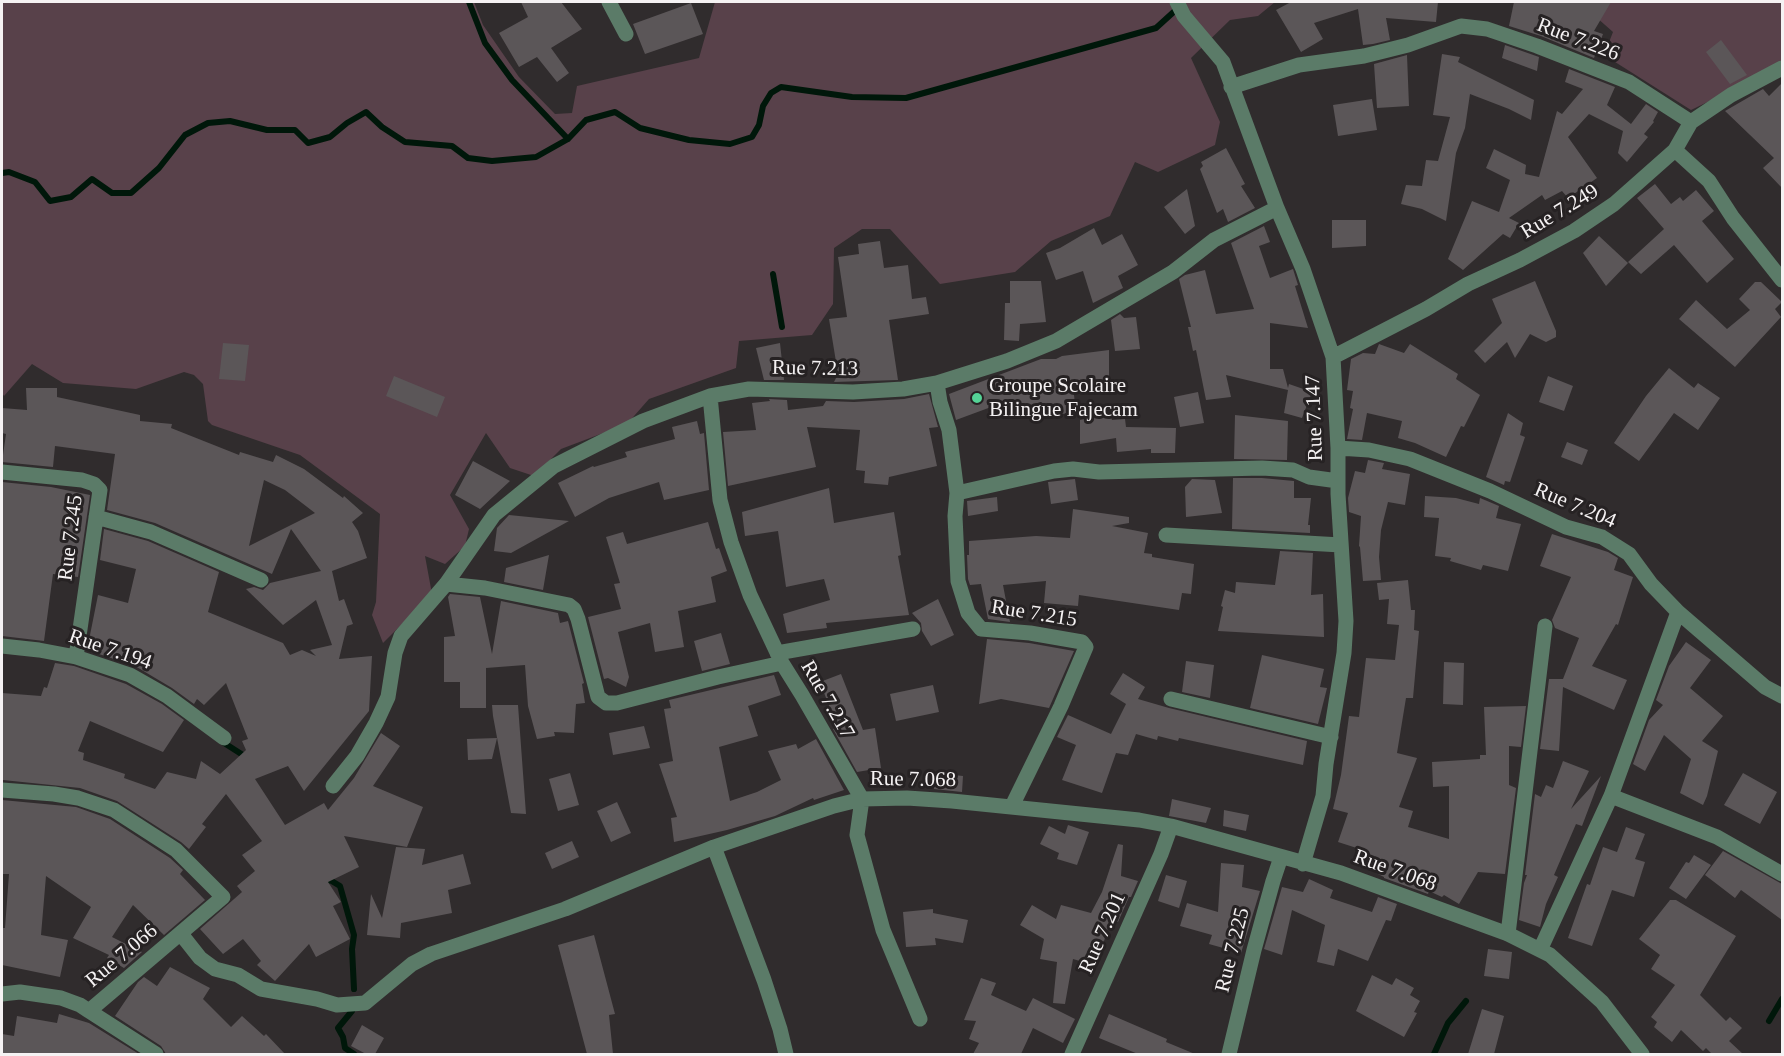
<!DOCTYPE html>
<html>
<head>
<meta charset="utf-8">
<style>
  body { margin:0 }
  #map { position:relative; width:1784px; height:1056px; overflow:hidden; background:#302c2d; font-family:"Times New Roman",serif }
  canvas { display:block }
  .frame { position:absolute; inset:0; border:3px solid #f5f2f3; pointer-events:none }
</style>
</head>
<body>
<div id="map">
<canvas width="1784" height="1056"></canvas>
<div class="frame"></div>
</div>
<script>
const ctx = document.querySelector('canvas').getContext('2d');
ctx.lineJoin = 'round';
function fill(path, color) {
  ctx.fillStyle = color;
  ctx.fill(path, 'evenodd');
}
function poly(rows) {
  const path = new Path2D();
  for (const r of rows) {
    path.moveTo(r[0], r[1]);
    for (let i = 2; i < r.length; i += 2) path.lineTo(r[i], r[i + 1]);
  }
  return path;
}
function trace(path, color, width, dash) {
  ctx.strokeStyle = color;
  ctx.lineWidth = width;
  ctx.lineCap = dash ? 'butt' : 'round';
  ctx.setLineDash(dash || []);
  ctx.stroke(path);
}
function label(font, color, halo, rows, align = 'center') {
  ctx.font = font + ' "Times New Roman",serif';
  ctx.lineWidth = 6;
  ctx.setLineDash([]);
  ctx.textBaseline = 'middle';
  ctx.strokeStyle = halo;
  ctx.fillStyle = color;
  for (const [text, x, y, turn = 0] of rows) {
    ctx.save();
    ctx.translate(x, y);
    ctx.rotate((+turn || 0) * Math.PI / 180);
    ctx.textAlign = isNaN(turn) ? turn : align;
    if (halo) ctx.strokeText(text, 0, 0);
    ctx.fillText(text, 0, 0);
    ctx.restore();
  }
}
const green = poly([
  [2,2,474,2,483,25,519,77,555,114,572,113,577,86,699,58,715,2,1275,2,1258,16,1230,20,1191,58,1220,122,1215,145,1158,172,1135,162,1110,216,1051,241,1015,272,940,284,890,229,862,229,834,248,833,304,812,335,739,341,736,368,649,399,627,424,561,449,534,476,510,468,486,433,450,495,469,529,465,546,445,564,425,556,432,594,383,643,372,615,376,602,380,514,300,455,212,425,208,421,203,384,194,375,184,372,136,389,63,383,32,364,4,396,2,393],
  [1579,2,1782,2,1782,66,1691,110,1604,55,1613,32]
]);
const stream = poly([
  [469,2,485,43,512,80,568,139],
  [2,173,9,172,35,182,50,201,71,197,92,179,112,193,131,193,159,168,185,135,208,123,230,121,267,130,295,130,308,143,330,137,347,123,366,112,382,127,405,142,452,146,468,158,492,161,536,157,568,139,586,120,615,112,640,128,689,140,730,144,752,137,759,125,763,106,771,93,781,87,852,97,906,98,1156,28,1178,8],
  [773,274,782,327],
  [221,741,246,757],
  [325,882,330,880,340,886,354,935,352,949,354,989],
  [352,1011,338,1028,343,1037,345,1048,354,1054],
  [1769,1021,1782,999],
  [1434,1054,1448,1023,1466,1001]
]);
const building = poly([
  [521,2,561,2,582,29,551,48,569,73,557,82,537,57,519,67,499,33,528,17],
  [1291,2,1438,2,1436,22,1386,18,1390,40,1373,44,1363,45,1358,9,1314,23,1323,39,1301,52,1276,10],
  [1514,2,1611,2,1594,31,1603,34,1594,58,1541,36,1509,26],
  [691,3,703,34,645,54,633,24],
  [1721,40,1747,75,1730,84,1706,52],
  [1505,45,1539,57,1537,71,1502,58],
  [1442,54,1460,57,1458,62,1534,100,1531,120,1509,109,1470,94,1465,128,1456,153,1446,221,1422,209,1401,204,1406,185,1422,186,1426,160,1438,161,1450,117,1433,115],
  [1407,55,1409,106,1377,108,1374,64],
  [1569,69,1615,87,1607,105,1631,124,1646,104,1658,112,1653,121,1654,122,1644,134,1648,137,1627,162,1618,153,1623,131,1589,114,1568,137,1597,178,1568,198,1562,191,1545,200,1542,195,1509,218,1519,223,1510,238,1503,234,1463,270,1448,259,1472,201,1499,212,1510,180,1486,168,1494,149,1526,165,1525,174,1539,177,1557,111,1562,114,1583,89,1565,82],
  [1782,83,1782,188,1763,168,1774,158,1725,111,1763,89,1769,96],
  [1372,99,1377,130,1338,136,1333,105],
  [1226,148,1245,184,1241,186,1255,208,1228,222,1223,209,1217,213,1200,169,1203,166,1201,162],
  [1655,184,1671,204,1680,197,1683,201,1696,190,1714,211,1702,221,1734,259,1707,283,1674,245,1641,274,1628,262,1664,229,1637,198],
  [1187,189,1195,226,1185,234,1164,207],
  [1332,220,1366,220,1366,246,1332,248],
  [1264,226,1270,242,1259,246,1270,278,1293,269,1298,285,1295,286,1308,328,1270,323,1270,369,1283,369,1288,388,1289,384,1312,392,1302,418,1284,413,1288,390,1226,375,1231,397,1206,400,1196,350,1193,351,1188,327,1191,327,1179,279,1185,275,1205,270,1216,314,1254,309,1231,243],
  [1094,228,1102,245,1122,234,1138,265,1118,276,1123,288,1093,303,1083,271,1056,280,1046,253,1060,248],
  [1599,236,1628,263,1606,286,1583,253],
  [880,241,884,268,908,265,912,299,926,297,929,314,889,320,898,380,834,382,838,374,829,319,847,317,838,257,859,254,858,244],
  [1010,281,1041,281,1046,322,1020,324,1019,341,1004,340,1005,303,1010,303],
  [1535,281,1556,331,1556,337,1546,342,1530,334,1515,358,1507,342,1485,363,1474,351,1502,323,1492,299],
  [1755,282,1761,282,1782,302,1775,309,1781,317,1735,367,1679,319,1696,300,1727,329,1750,310,1739,299],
  [1120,314,1124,318,1136,317,1140,349,1115,351,1111,320],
  [223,343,249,345,245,381,219,379],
  [780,343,784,380,764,380,756,348],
  [1379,344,1404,353,1410,344,1458,374,1456,379,1480,395,1464,427,1461,426,1446,457,1415,443,1398,438,1402,421,1367,413,1362,440,1347,439,1353,409,1350,408,1353,391,1347,390,1351,359,1363,353,1375,354],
  [1109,350,1109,380,1091,379,1091,384,1073,386,1076,413,1044,415,1044,412,1010,413,1010,400,956,420,949,394,1041,359,1056,359,1062,356],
  [1669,368,1694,388,1698,383,1720,398,1698,430,1674,413,1639,461,1614,443,1646,396],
  [394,376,445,397,437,417,386,396],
  [1548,376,1573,386,1564,411,1539,402],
  [26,388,57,388,57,397,140,415,140,421,172,424,171,428,239,455,240,452,273,462,276,455,304,469,343,498,344,496,363,513,352,522,358,531,367,558,332,571,339,601,344,599,353,624,347,626,339,659,372,656,369,711,304,791,288,766,255,779,285,825,324,803,328,810,354,778,381,733,400,746,373,786,423,807,407,847,344,836,359,867,328,882,341,902,333,906,350,939,316,957,309,944,275,981,257,965,261,961,243,939,223,954,200,929,242,892,237,886,255,871,242,855,262,841,226,794,202,824,206,827,189,849,181,842,117,801,80,788,3,780,2,693,41,696,44,687,47,688,55,663,74,666,126,684,162,704,184,720,163,752,90,721,78,751,84,753,83,760,125,774,124,778,155,789,167,772,196,779,201,761,220,774,246,750,242,741,248,739,226,683,204,705,197,699,194,704,172,688,135,666,87,650,98,595,128,603,136,569,100,560,104,529,148,541,219,572,208,612,283,643,290,655,302,650,316,656,310,650,332,645,316,600,283,625,246,589,254,587,263,590,270,583,321,571,291,529,272,574,155,523,107,510,115,454,55,446,53,467,2,462,6,434,2,433,2,408,27,410],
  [264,480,285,490,315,513,249,546],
  [1198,392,1204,423,1180,427,1174,397],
  [929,394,938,427,929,428,937,466,889,477,888,485,864,483,865,471,856,470,860,430,807,427,816,467,728,486,723,432,756,430,752,403,770,401,769,399,787,400,788,410,823,406,826,401,854,402,904,399],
  [1508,413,1523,423,1520,435,1525,437,1510,482,1505,481,1504,485,1486,477],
  [1110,414,1112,420,1125,419,1126,427,1176,428,1175,453,1151,453,1151,449,1117,452,1116,438,1080,444,1080,420],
  [1235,415,1288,421,1287,460,1234,459],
  [697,421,700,434,704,433,709,490,664,500,659,482,609,498,575,517,558,483,593,466,594,467,627,457,625,452,675,439,672,427],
  [1567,442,1588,450,1582,465,1561,457],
  [1368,460,1384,463,1382,469,1410,474,1405,505,1388,502,1381,530,1379,557,1381,580,1363,581,1360,547,1359,546,1361,516,1349,512,1348,498,1355,471,1365,473],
  [473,461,510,481,480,509,455,495],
  [1233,478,1262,478,1294,481,1294,498,1311,498,1308,525,1310,525,1310,533,1232,529],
  [1075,479,1078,500,1051,504,1048,482],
  [1192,479,1215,480,1222,513,1186,517,1185,487],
  [2,482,51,487,90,495,78,577,53,574,44,641,2,636],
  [829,488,834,523,894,512,901,555,898,556,909,615,826,623,827,628,787,633,783,614,830,600,824,579,786,587,778,531,745,536,742,512],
  [1425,496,1456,498,1479,504,1480,498,1499,506,1496,518,1521,524,1508,571,1483,565,1481,570,1450,561,1451,558,1435,556,1439,518,1424,517],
  [997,497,998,511,968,516,967,501],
  [1073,509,1129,517,1129,523,1112,526,1148,533,1144,553,1152,554,1152,557,1194,564,1191,594,1182,593,1179,610,1079,595,1078,606,1044,603,1046,581,1003,585,1010,622,988,619,981,584,970,585,968,579,967,555,969,555,969,541,1036,536,1070,538],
  [509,515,569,521,511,553,494,551,497,528],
  [708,522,716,549,719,548,727,571,711,577,716,602,678,611,684,647,655,652,650,623,618,632,629,677,626,687,608,678,604,679,588,617,621,609,614,584,620,583,606,537,623,532,627,544],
  [1552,534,1608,552,1618,558,1614,570,1633,577,1618,625,1616,624,1592,666,1627,680,1614,710,1563,687,1559,751,1540,749,1549,679,1563,679,1579,638,1555,628,1552,620,1571,577,1540,566],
  [1280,551,1313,553,1311,595,1323,594,1324,637,1218,631,1223,607,1221,606,1225,590,1235,593,1236,582,1275,585],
  [549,555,543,590,504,582,506,568],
  [1408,580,1411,610,1415,610,1414,630,1419,631,1413,698,1406,698,1397,753,1417,758,1399,807,1413,811,1408,827,1449,839,1449,786,1433,787,1432,762,1480,759,1480,755,1486,755,1484,707,1526,706,1521,747,1509,746,1509,785,1516,788,1505,874,1478,872,1459,904,1444,895,1442,897,1429,891,1428,894,1384,878,1384,877,1378,874,1379,872,1362,867,1366,851,1338,842,1348,813,1333,809,1341,775,1349,716,1359,717,1366,658,1395,660,1399,625,1387,624,1389,599,1379,600,1377,583],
  [450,594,480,597,492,654,501,601,558,613,560,623,568,621,584,683,582,684,585,703,576,704,574,733,554,732,555,736,537,739,528,706,525,665,486,668,486,708,460,708,460,682,444,682,444,637,455,636,448,597],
  [938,599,954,635,931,646,922,631,921,623,912,613],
  [721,633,730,664,702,671,694,641],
  [987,639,1029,643,1074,651,1049,708,1001,699,979,704],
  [1686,642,1711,660,1690,688,1723,716,1702,741,1718,751,1707,796,1703,805,1680,793,1691,759,1664,735,1645,771,1633,764,1649,720,1663,705,1656,700,1669,666],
  [1262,655,1324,669,1320,687,1327,688,1318,724,1250,708],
  [1186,661,1214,665,1210,698,1182,692],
  [1444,662,1464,663,1463,705,1443,704],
  [1123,673,1145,687,1138,699,1169,708,1307,741,1303,765,1179,738,1178,741,1158,736,1157,740,1136,734,1128,755,1116,753,1102,793,1062,780,1076,745,1057,737,1068,715,1111,734,1126,704,1110,694],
  [841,674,863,730,875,728,881,768,857,772,833,729,837,727,820,682],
  [774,675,781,695,748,706,758,736,719,747,730,801,757,792,781,780,768,751,796,744,798,749,816,739,844,790,814,800,813,798,775,816,727,830,674,842,671,818,677,817,659,764,673,761,664,709,671,708,669,700],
  [933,685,939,712,896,721,890,694],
  [492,705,518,705,526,814,511,813,493,716],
  [644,726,650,748,613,755,609,733],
  [497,738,492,759,468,760,467,739],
  [1563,761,1589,771,1571,809,1601,776,1582,826,1576,824,1554,875,1558,877,1546,904,1540,927,1519,920,1524,883,1527,875,1525,875,1535,794,1541,797,1546,785,1553,788],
  [570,773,579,805,558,811,549,779],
  [935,773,963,776,962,792,934,789],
  [1743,773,1777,792,1760,824,1724,805],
  [1172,799,1211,808,1206,823,1169,816],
  [2,800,76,807,110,819,170,858,183,870,180,874,205,900,164,935,133,905,112,937,142,952,124,968,107,958,109,955,73,938,91,907,46,876,41,935,68,940,60,977,2,965,2,928,5,928,9,874,2,874],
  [617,802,631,833,611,842,597,811],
  [1224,810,1249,815,1246,831,1223,826],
  [1068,825,1089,832,1077,865,1057,859,1059,853,1040,844,1049,826,1065,834],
  [1626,827,1645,834,1635,859,1645,862,1634,897,1612,890,1592,946,1568,938,1587,884,1590,885,1603,847,1617,852],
  [572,841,579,857,552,869,545,853],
  [1118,844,1123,845,1121,876,1138,881,1131,897,1129,897,1118,922,1110,920,1097,966,1073,959,1065,1004,1053,1003,1057,962,1040,959,1044,939,1020,925,1032,905,1056,919,1061,905,1091,913,1102,892],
  [396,847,425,849,422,865,463,854,471,884,448,890,452,913,401,923,400,938,367,935,371,894,382,918],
  [1723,851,1782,884,1782,920,1741,890,1735,898,1705,875],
  [1694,855,1711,865,1686,899,1669,888,1686,862,1689,863],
  [1221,863,1244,865,1242,887,1260,891,1241,953,1209,944,1212,935,1180,926,1187,903,1218,912],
  [1166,875,1187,881,1179,908,1158,901],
  [1309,879,1333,890,1330,898,1372,912,1378,897,1397,904,1391,921,1386,920,1368,961,1338,949,1334,966,1317,962,1325,925,1292,910,1282,955,1264,949,1282,887,1303,892],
  [1670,900,1676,900,1736,936,1700,995,1726,1021,1730,1017,1742,1028,1729,1041,1743,1054,1712,1054,1706,1048,1703,1051,1681,1030,1672,1042,1654,1027,1657,1022,1651,1017,1675,985,1651,969,1660,955,1639,939],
  [933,909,933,913,968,920,963,943,935,938,936,945,906,947,903,912],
  [594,935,615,1014,609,1015,613,1054,587,1054,558,945],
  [1488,949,1512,952,1509,979,1484,976],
  [170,967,210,988,203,999,231,1027,242,1016,264,1036,266,1034,285,1054,166,1054,161,1046,115,1016,138,982,144,977,157,986],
  [1372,975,1392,985,1396,978,1414,988,1410,995,1420,1001,1414,1012,1417,1013,1404,1037,1356,1011],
  [981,978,996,983,991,995,1026,1011,1033,998,1075,1019,1063,1043,1033,1028,1021,1054,973,1054,979,1043,969,1039,976,1021,964,1020],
  [1482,1009,1504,1016,1494,1054,1468,1054],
  [59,1014,89,1023,139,1054,2,1054,2,1034,14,1036,17,1016,57,1023],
  [1109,1014,1167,1039,1166,1042,1195,1054,1138,1054,1099,1038],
  [362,1025,384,1038,375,1054,366,1054,351,1046]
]);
const minor = poly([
  [609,2,626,34],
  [1177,2,1184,16,1223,62,1277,208,1303,269,1333,357,1338,448,1338,494,1346,621,1344,653,1326,764,1323,796,1303,864],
  [1231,87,1299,65,1364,56,1408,45,1461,26,1487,29,1537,46,1629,82,1691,122],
  [1675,150,1709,181,1733,218,1782,280],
  [1333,357,1426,309,1468,284,1520,260,1574,231,1614,204,1675,150,1691,122,1731,95,1782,68],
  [937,383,940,402,949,430,957,493,955,516,958,581,968,613,981,629,1030,633,1082,642,1086,647,1061,706,1012,806],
  [710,396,720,500,731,542,750,595,782,663,802,695,862,799,857,835,883,930,920,1019],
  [1338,448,1369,450,1410,459,1490,491,1566,527,1602,537,1629,554,1651,584,1678,612,1765,687,1782,696],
  [2,472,82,480,94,484,100,490,76,657],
  [957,493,1054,471,1073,469,1099,472,1262,468,1293,470,1309,477,1338,481],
  [96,517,151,532,261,580],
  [1166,535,1341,545],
  [446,584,485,588,569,605,574,609,578,619,598,697,606,703,617,703,718,677,782,663],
  [2,646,39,650,76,657,130,675,167,696,224,738],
  [777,653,913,629],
  [1171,699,1331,737],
  [333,786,357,756,376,723,388,697,395,653,401,636,446,584,494,515,554,466,643,421,710,396,749,389,853,392,903,389,937,383,1007,361,1056,341,1173,272,1214,240,1277,208],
  [2,790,54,794,78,798,114,810,176,850,223,897,89,1011,80,1005,61,998,20,992,2,994],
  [1611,796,1717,837,1782,874],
  [714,847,764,980,780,1029,786,1054],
  [181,934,200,958,215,969,238,975,261,989,317,999,337,1005,365,1003,412,964,431,954,565,909,714,847,834,806,862,799,907,798,952,801,1139,820,1171,826,1341,873,1508,934,1550,955,1602,1002,1642,1054],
  [1508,934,1545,626],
  [1540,950,1611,796,1678,612],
  [89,1011,156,1054],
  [1072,1054,1161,854,1171,826],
  [1229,1054,1254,950,1273,881,1281,857]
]);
const markers = [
  [977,398,6,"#54d396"]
];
const streetNames = [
  ["Rue 7.226",1578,40,21],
  ["Rue 7.249",1560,212,-31],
  ["Rue 7.213",815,369,1],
  ["Rue 7.147",1315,418,-92],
  ["Rue 7.204",1575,506,23],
  ["Rue 7.245",71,538,-83],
  ["Rue 7.215",1034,614,9],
  ["Rue 7.194",110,650,19],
  ["Rue 7.217",827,700,60],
  ["Rue 7.068",913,780,1],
  ["Rue 7.068",1395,871,20],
  ["Rue 7.201",1103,933,-66],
  ["Rue 7.225",1233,950,-76],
  ["Rue 7.066",122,956,-40]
];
const poiNames = [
  ["Groupe Scolaire",989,386],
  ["Bilingue Fajecam",989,410]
];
fill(green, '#58414a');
trace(stream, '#00170a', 6);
fill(building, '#5b5658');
trace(minor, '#5b7b68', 15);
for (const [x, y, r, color] of markers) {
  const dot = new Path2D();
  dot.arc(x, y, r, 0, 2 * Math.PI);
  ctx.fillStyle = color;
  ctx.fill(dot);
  trace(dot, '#262223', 2);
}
label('21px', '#f5f2f3', '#262223', streetNames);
label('21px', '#f5f2f3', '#262223', poiNames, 'left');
</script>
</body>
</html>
